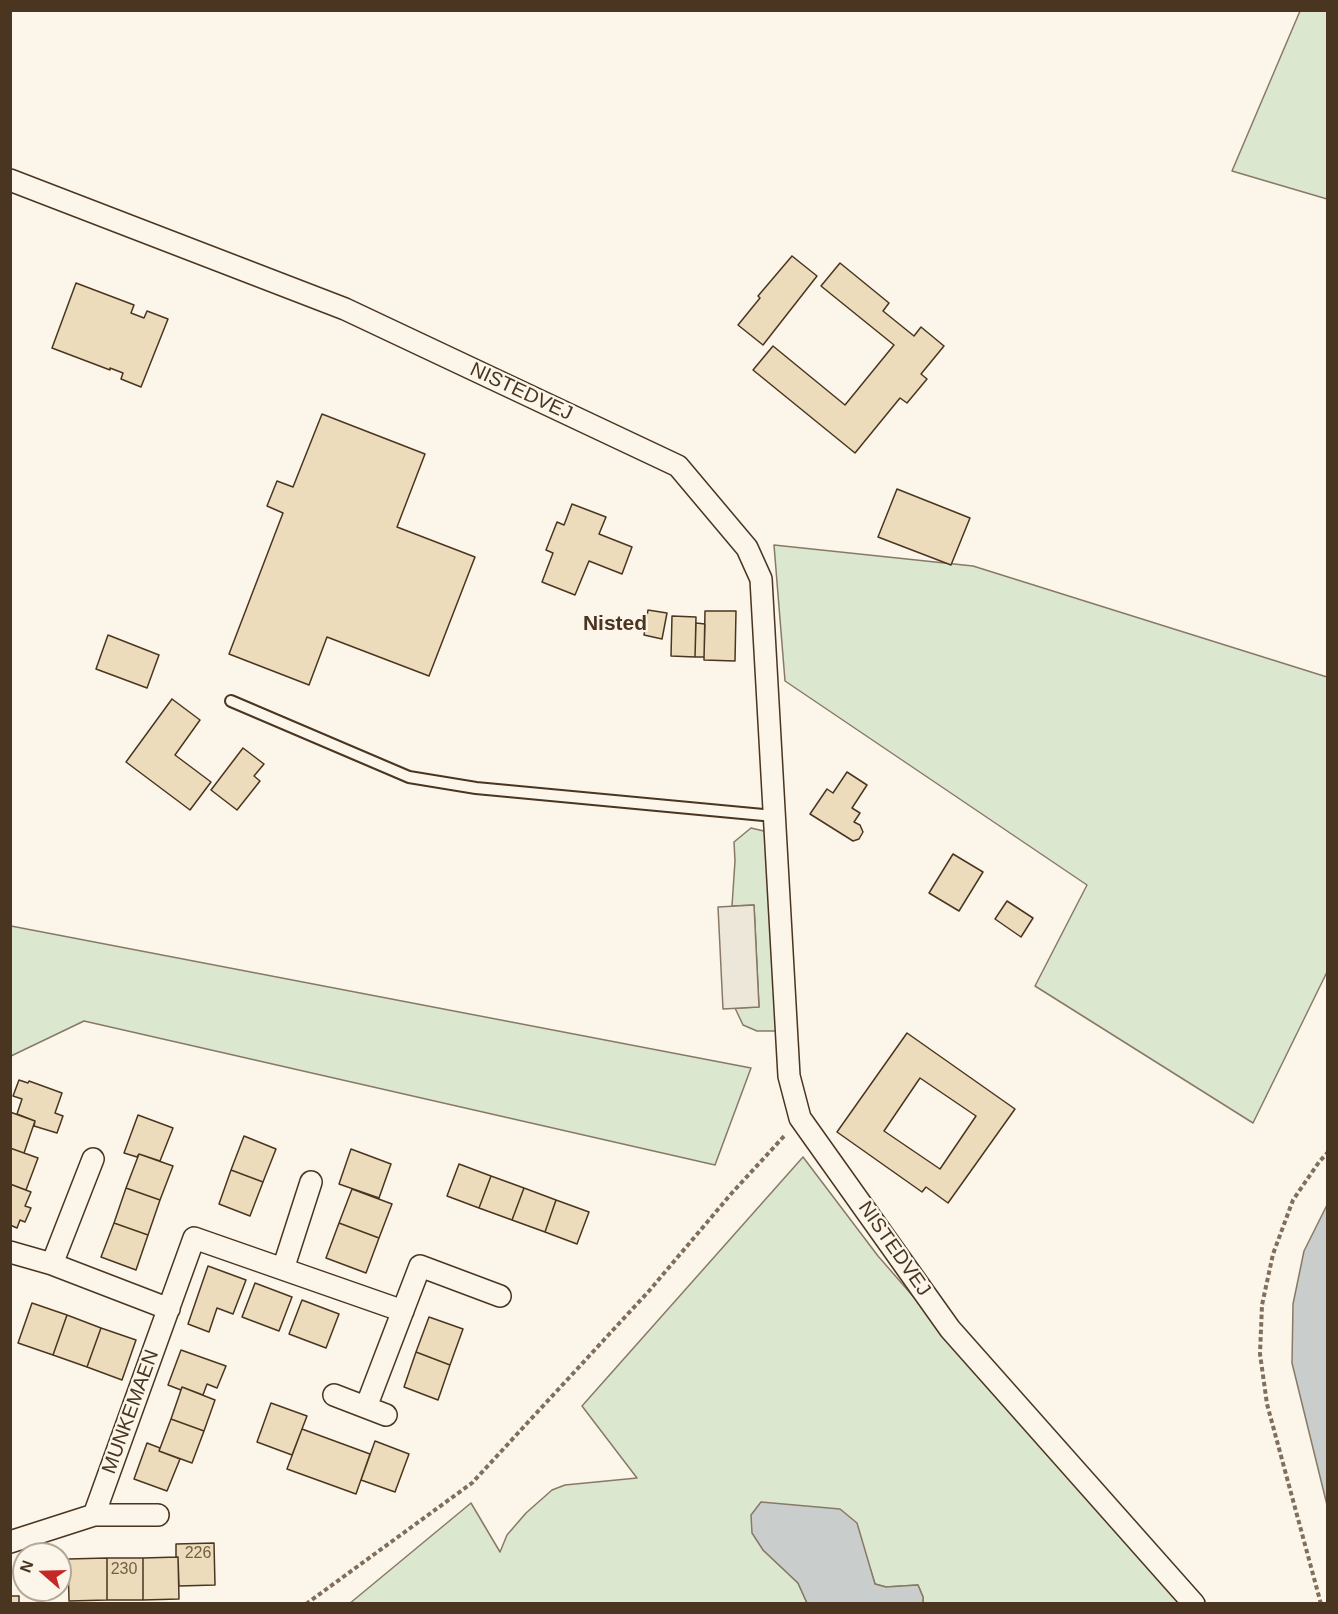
<!DOCTYPE html>
<html>
<head>
<meta charset="utf-8">
<style>
  body { margin:0 }
  #map { position:relative; width:1338px; height:1614px; overflow:hidden; background:#fbf6e9; font-family:Helvetica,sans-serif }
  canvas { display:block }
  .frame { position:absolute; inset:0; border:12px solid #4a3520; pointer-events:none }
  .north { position:absolute; left:12px; top:1542px; width:60px; height:60px; box-sizing:border-box; background:#fbf6e9; border:2px solid #b4a999; border-radius:50%; rotate:290deg; font-size:16px; font-weight:700; line-height:24px; text-align:center; color:#4a3520 }
  .north::after { content:''; display:block; margin:auto; width:21px; height:27px; background:#c62828; clip-path:polygon(50% 0,100% 100%,50% 72%,0 100%) }
</style>
</head>
<body>
<div id="map">
<canvas width="1338" height="1614"></canvas>
<div class="frame"></div>
<div class="north">N</div>
</div>
<script>
const ctx = document.querySelector('canvas').getContext('2d');
ctx.lineJoin = 'round';
function fill(path, color) {
  ctx.fillStyle = color;
  ctx.fill(path, 'evenodd');
}
function poly(rows) {
  const path = new Path2D();
  for (const r of rows) {
    path.moveTo(r[0], r[1]);
    for (let i = 2; i < r.length; i += 2) path.lineTo(r[i], r[i + 1]);
  }
  return path;
}
function trace(path, color, width, dash) {
  ctx.strokeStyle = color;
  ctx.lineWidth = width;
  ctx.lineCap = dash ? 'butt' : 'round';
  ctx.setLineDash(dash || []);
  ctx.stroke(path);
}
function label(font, color, halo, rows, align = 'center') {
  ctx.font = font + ' Helvetica,sans-serif';
  ctx.lineWidth = 4.5;
  ctx.setLineDash([]);
  ctx.textBaseline = 'middle';
  ctx.strokeStyle = halo;
  ctx.fillStyle = color;
  for (const [text, x, y, turn = 0] of rows) {
    ctx.save();
    ctx.translate(x, y);
    ctx.rotate((+turn || 0) * Math.PI / 180);
    ctx.textAlign = isNaN(turn) ? turn : align;
    if (halo) ctx.strokeText(text, 0, 0);
    ctx.fillText(text, 0, 0);
    ctx.restore();
  }
}
const green = poly([
  [1300,11,1327,11,1327,199,1232,171,1300,11],
  [774,545,973,566,1327,677,1327,972,1253,1123,1035,986,1087,885,785,681,774,545],
  [751,828,768,832,779,1031,757,1031,743,1025,735,1008,759,1007,754,905,732,906,735,861,734,842,751,828],
  [10,926,11,926,751,1068,715,1165,84,1021,11,1056,10,926],
  [803,1157,878,1256,1180,1603,923,1603,923,1597,918,1585,886,1587,875,1584,870,1568,763,1550,798,1583,807,1603,349,1604,471,1503,500,1552,507,1535,526,1513,552,1490,565,1485,637,1478,582,1406,803,1157]
]);
const parking = poly([
  [754,905,759,1007,723,1009,718,907,754,905]
]);
const water = poly([
  [1327,1205,1327,1505,1292,1363,1293,1304,1304,1251,1327,1205],
  [761,1502,840,1509,857,1523,875,1584,886,1587,918,1585,923,1597,923,1603,807,1603,798,1583,763,1550,752,1533,751,1515,761,1502]
]);
const building = poly([
  [792,256,817,276,763,345,738,325,760,298,758,296,792,256],
  [840,263,889,303,883,311,914,336,921,327,944,346,921,374,927,379,907,403,900,398,855,453,753,370,773,346,845,405,894,345,821,286,840,263],
  [76,283,134,305,131,313,144,318,147,311,168,319,141,387,121,379,123,373,110,368,110,370,52,348,76,283],
  [322,414,425,454,397,527,475,557,429,676,327,637,309,685,229,654,283,513,267,506,277,481,293,487,322,414],
  [897,489,970,518,951,565,878,537,897,489],
  [572,504,606,517,599,534,632,547,622,574,589,561,575,595,542,582,553,553,546,550,557,522,564,525,572,504],
  [648,610,667,613,662,639,644,635,648,610],
  [705,611,736,611,735,661,704,660,705,611],
  [672,616,696,617,695,657,671,656,672,616],
  [696,623,705,624,704,657,695,657,696,623],
  [108,635,159,655,147,688,96,669,108,635],
  [172,699,200,720,175,755,211,782,190,810,126,762,172,699],
  [243,748,264,764,254,776,260,781,237,810,211,790,243,748],
  [847,772,867,785,852,808,860,813,854,822,860,825,863,832,859,839,853,841,810,814,827,789,833,793,847,772],
  [953,854,983,872,959,911,929,893,953,854],
  [1007,901,1033,918,1021,937,995,919,1007,901],
  [907,1033,1015,1109,948,1203,926,1187,922,1192,837,1132,907,1033],
  [920,1078,976,1116,940,1169,884,1131,920,1078],
  [19,1080,28,1083,29,1081,62,1093,55,1113,63,1116,57,1133,34,1126,35,1121,17,1114,22,1099,13,1096,19,1080],
  [10,1112,35,1121,24,1153,10,1148,10,1112],
  [138,1115,173,1128,160,1161,139,1154,137,1157,124,1153,138,1115],
  [244,1136,276,1149,263,1182,231,1170,244,1136],
  [10,1148,38,1158,26,1190,10,1184,10,1148],
  [351,1149,391,1164,379,1198,339,1184,351,1149],
  [139,1154,173,1166,160,1200,126,1188,139,1154],
  [459,1164,491,1176,479,1208,447,1196,459,1164],
  [231,1170,263,1182,250,1216,219,1204,231,1170],
  [491,1176,524,1188,512,1220,479,1208,491,1176],
  [10,1184,31,1192,25,1206,31,1208,25,1222,20,1220,17,1228,10,1225,10,1184],
  [126,1188,160,1200,148,1235,114,1223,126,1188],
  [524,1188,556,1200,545,1232,512,1220,524,1188],
  [352,1189,392,1204,379,1238,339,1223,352,1189],
  [556,1200,589,1212,577,1244,545,1232,556,1200],
  [114,1223,148,1235,136,1270,101,1257,114,1223],
  [339,1223,379,1238,366,1273,326,1258,339,1223],
  [208,1266,246,1280,233,1314,217,1308,209,1332,188,1324,208,1266],
  [255,1283,292,1297,279,1331,242,1317,255,1283],
  [302,1300,339,1314,326,1348,289,1334,302,1300],
  [32,1303,67,1315,53,1355,18,1343,32,1303],
  [67,1315,101,1328,87,1367,53,1355,67,1315],
  [429,1317,463,1329,450,1365,416,1352,429,1317],
  [101,1328,136,1340,122,1380,87,1367,101,1328],
  [181,1350,226,1366,217,1388,207,1384,203,1395,182,1387,181,1390,168,1385,181,1350],
  [416,1352,450,1365,438,1400,404,1387,416,1352],
  [182,1387,215,1400,204,1431,171,1419,182,1387],
  [271,1403,307,1416,292,1455,257,1442,271,1403],
  [171,1419,204,1431,192,1463,159,1451,171,1419],
  [302,1429,370,1454,356,1494,287,1469,302,1429],
  [375,1441,409,1454,395,1492,361,1480,375,1441],
  [147,1443,160,1448,159,1451,180,1459,167,1491,134,1479,147,1443],
  [214,1543,215,1585,179,1586,178,1557,176,1557,176,1544,214,1543],
  [178,1557,179,1599,143,1600,143,1558,178,1557],
  [107,1558,107,1600,69,1601,68,1559,107,1558],
  [107,1558,143,1558,143,1600,107,1600,107,1558],
  [10,1596,19,1596,19,1604,10,1604,10,1596]
]);
const path = poly([
  [306,1604,472,1483,649,1291,731,1194,786,1134],
  [1321,1604,1267,1404,1260,1354,1262,1305,1273,1254,1293,1200,1319,1162,1328,1152]
]);
const service = poly([
  [231,701,409,777,476,788,774,816]
]);
const minor = poly([
  [10,180,345,309,678,466,747,548,761,579,789,1076,800,1118,950,1329,1194,1604],
  [10,1252,52,1264,169,1309],
  [52,1264,93,1159],
  [283,1269,311,1182],
  [334,1395,386,1415],
  [366,1407,420,1266,500,1296],
  [94,1515,158,1515],
  [10,1542,94,1515,194,1238,403,1311]
]);
const numberNames = [
  ["226",198,1554],
  ["230",124,1570]
];
const streetNames = [
  ["NISTEDVEJ",521,392,25],
  ["NISTEDVEJ",894,1249,55],
  ["MUNKEMAEN",131,1412,-70]
];
const neighbourhoodNames = [
  ["Nisted",615,624]
];
fill(green, '#dce7d0');
trace(green, '#887966', 1.5);
fill(parking, '#ede7d9');
trace(parking, '#887966', 1.5);
fill(water, '#c9cecd');
trace(water, '#887966', 1.5);
fill(building, '#ecdcbc');
trace(building, '#4a3520', 1.5);
trace(service, '#4a3520', 14);
trace(minor, '#4a3520', 24);
trace(path, '#7f6f5c', 4, [4.5, 3]);
trace(service, '#fbf6e9', 10);
trace(minor, '#fbf6e9', 21);
label('16px', '#725f47', null, numberNames);
label('20px', '#4a3520', '#fbf6e9', streetNames);
label('bold 21px', '#4a3520', '#fbf6e9', neighbourhoodNames);
</script>
</body>
</html>
